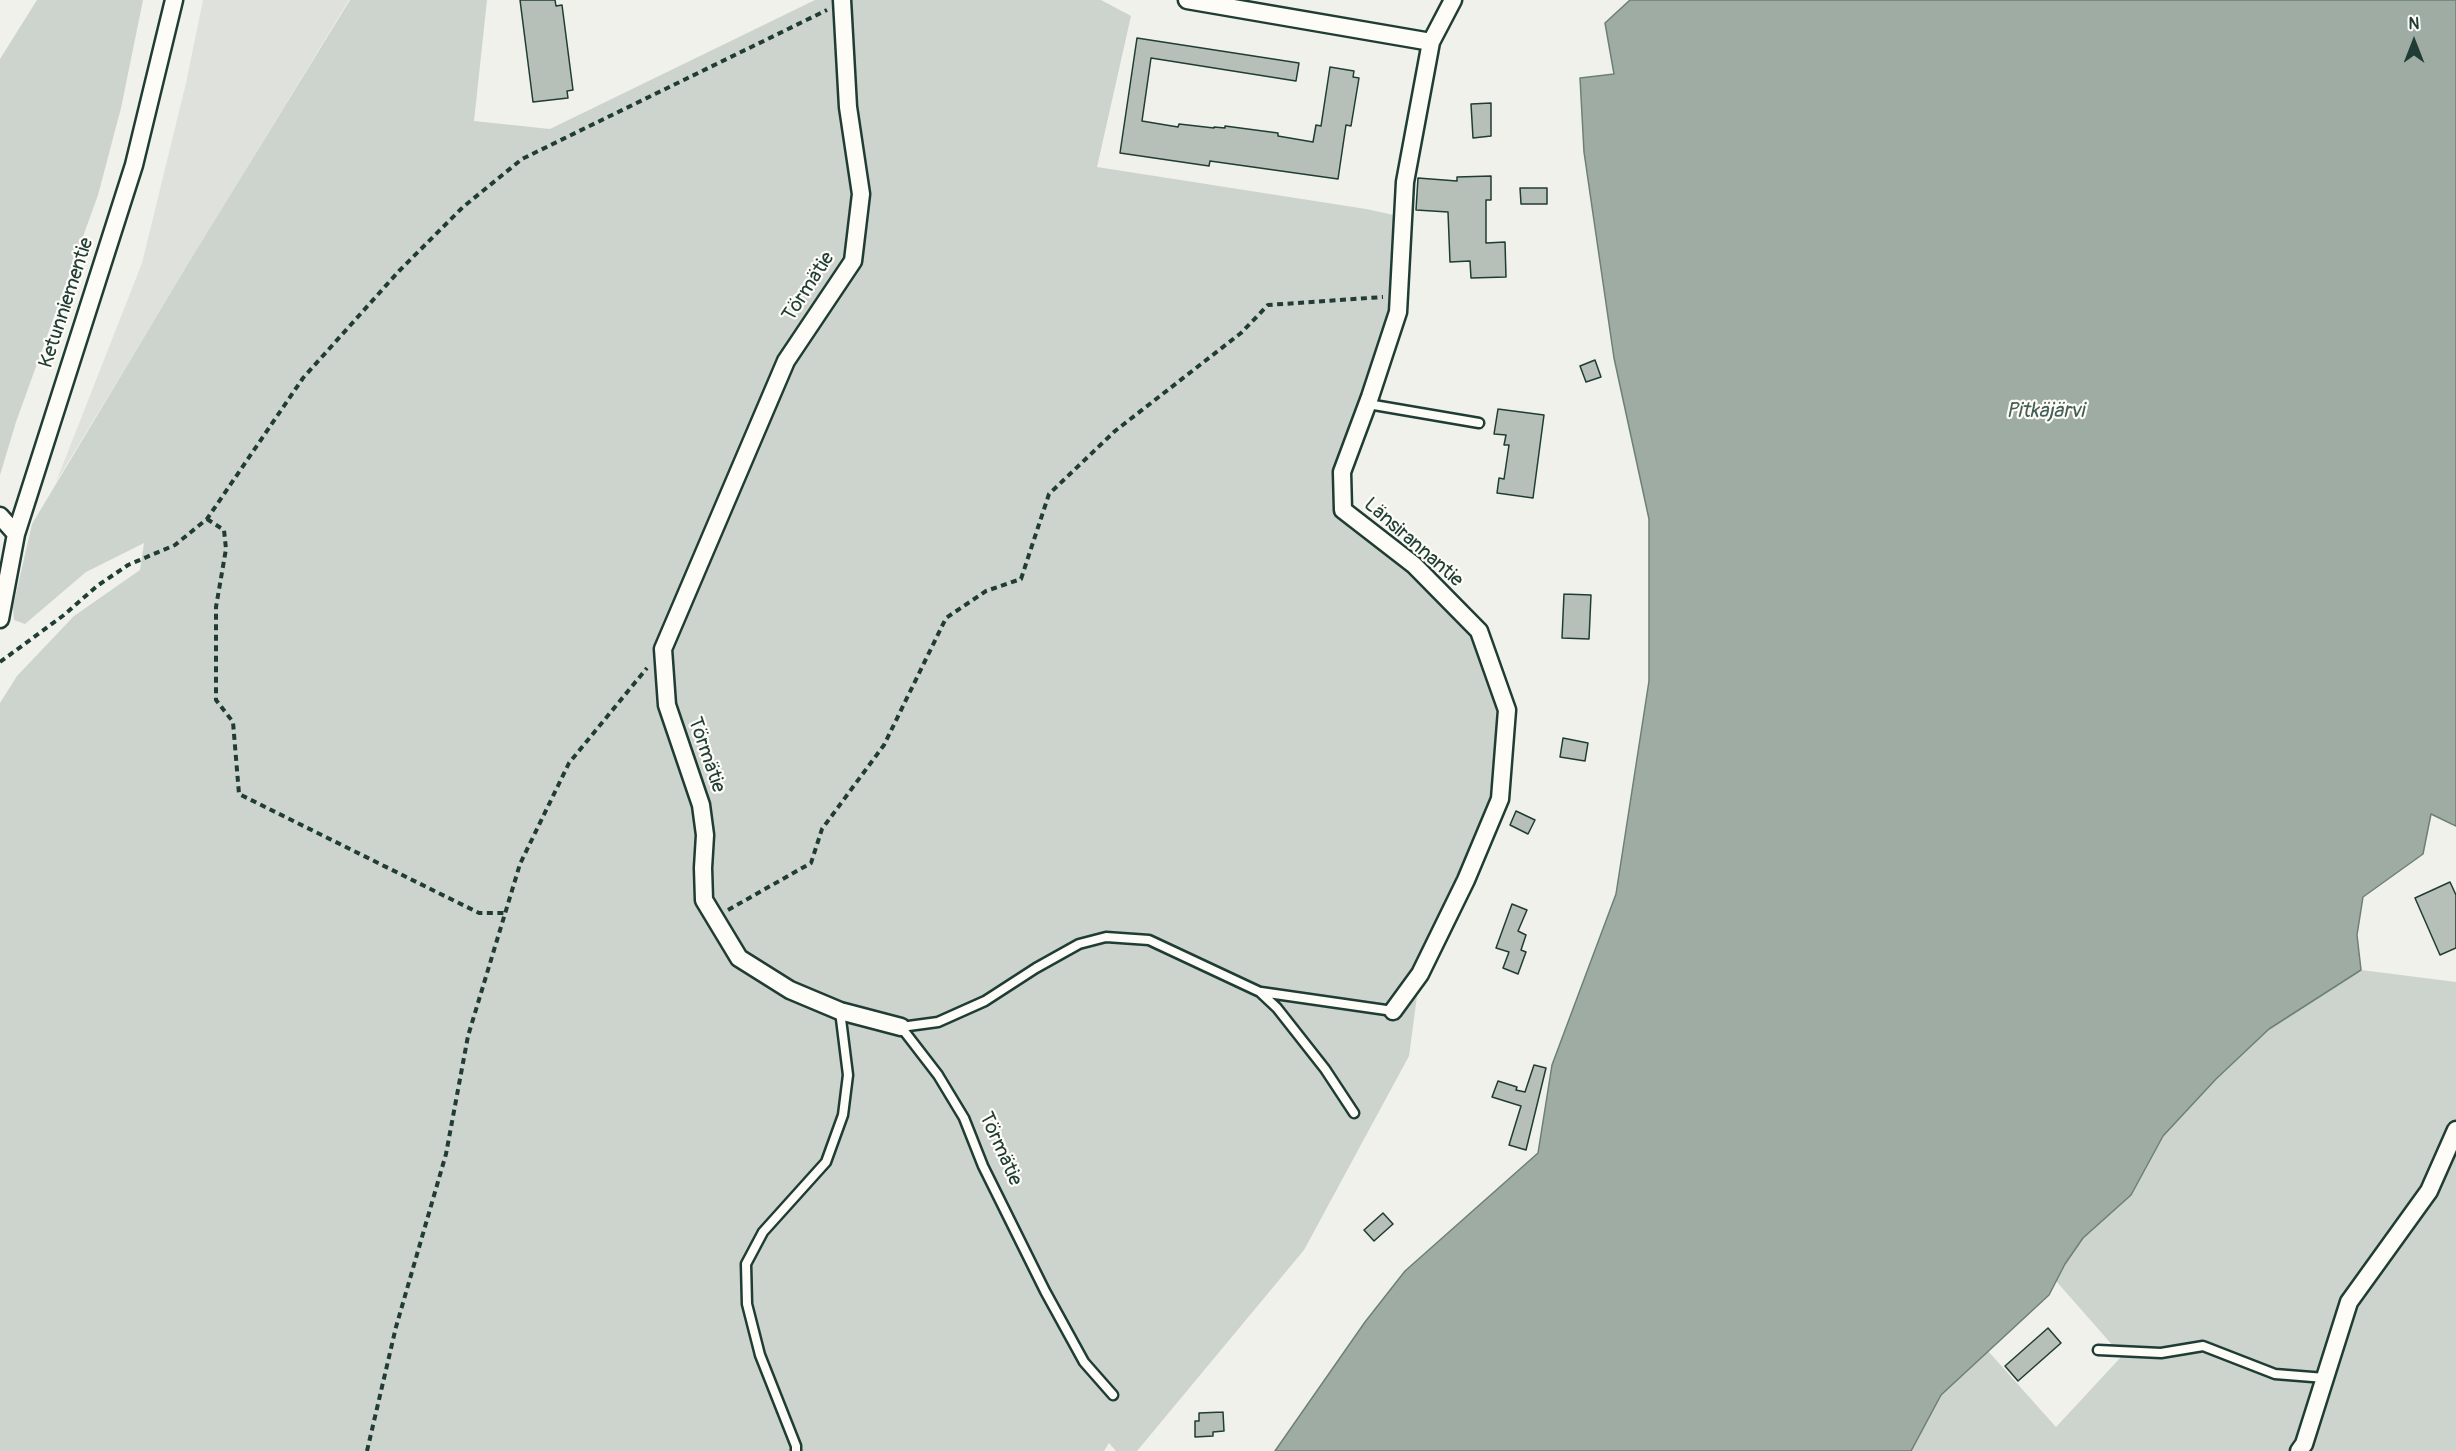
<!DOCTYPE html>
<html>
<head>
<meta charset="utf-8">
<style>
  body { margin:0 }
  #map { position:relative; width:2456px; height:1451px; overflow:hidden; background:#f0f1eb; font-family:Pangolin,sans-serif }
  canvas { display:block }
  .north { position:absolute; left:2384px; top:12px; width:60px; height:60px; -webkit-text-stroke:4px #fdfcf7; paint-order:stroke; rotate:0deg; font-size:16px; font-weight:700; line-height:24px; text-align:center; color:#1f3d34 }
  .north::after { content:''; display:block; margin:auto; width:21px; height:27px; background:#1f3d34; clip-path:polygon(50% 0,100% 100%,50% 72%,0 100%) }
</style>
</head>
<body>
<div id="map">
<canvas width="2456" height="1451"></canvas>
<div class="north">N</div>
</div>
<script>
const ctx = document.querySelector('canvas').getContext('2d');
ctx.lineJoin = 'round';
function fill(path, color) {
  ctx.fillStyle = color;
  ctx.fill(path, 'evenodd');
}
function poly(rows) {
  const path = new Path2D();
  for (const r of rows) {
    path.moveTo(r[0], r[1]);
    for (let i = 2; i < r.length; i += 2) path.lineTo(r[i], r[i + 1]);
  }
  return path;
}
function trace(path, color, width, dash) {
  ctx.strokeStyle = color;
  ctx.lineWidth = width;
  ctx.lineCap = dash ? 'butt' : 'round';
  ctx.setLineDash(dash || []);
  ctx.stroke(path);
}
function label(font, color, halo, rows, align = 'center') {
  ctx.font = font + ' Pangolin,sans-serif';
  ctx.lineWidth = 4.5;
  ctx.setLineDash([]);
  ctx.textBaseline = 'middle';
  ctx.strokeStyle = halo;
  ctx.fillStyle = color;
  for (const [text, x, y, turn = 0] of rows) {
    ctx.save();
    ctx.translate(x, y);
    ctx.rotate((+turn || 0) * Math.PI / 180);
    ctx.textAlign = isNaN(turn) ? turn : align;
    if (halo) ctx.strokeText(text, 0, 0);
    ctx.fillText(text, 0, 0);
    ctx.restore();
  }
}
const built = poly([
  [203,0,349,0,56,482,142,263,186,83]
]);
const green = poly([
  [37,0,143,0,121,108,98,195,16,422,0,475,0,59],
  [350,0,487,0,474,121,550,129,815,0,1101,0,1131,16,1097,167,1366,209,1403,217,1399,296,1342,472,1343,510,1479,631,1507,710,1500,799,1420,974,1409,1056,1304,1250,1137,1451,1116,1451,1109,1443,1104,1451,0,1451,0,703,17,676,74,616,140,570,144,543,86,572,25,624,14,620,13,607,32,524,191,259],
  [2361,970,2456,982,2456,1451,1911,1451,1941,1395,1988,1351,2056,1427,2122,1356,2056,1281,2065,1264,2083,1238,2131,1195,2163,1136,2216,1079,2269,1029]
]);
const water = poly([
  [1630,0,2456,0,2456,826,2431,814,2423,854,2363,897,2357,935,2361,970,2269,1029,2216,1079,2163,1136,2131,1195,2083,1238,2065,1264,2049,1295,1941,1395,1911,1451,1275,1451,1365,1322,1405,1271,1538,1153,1552,1065,1616,894,1649,681,1649,519,1614,358,1584,152,1580,78,1614,74,1605,23,1630,0]
]);
const building = poly([
  [520,0,555,0,556,6,562,5,573,90,567,91,568,98,533,102,520,0],
  [1137,38,1299,63,1296,81,1151,58,1142,121,1178,127,1179,124,1214,128,1214,127,1225,128,1225,126,1278,133,1278,136,1313,142,1316,125,1321,126,1330,67,1354,71,1353,77,1359,78,1351,126,1346,125,1338,179,1210,161,1209,166,1120,153,1137,38],
  [1491,103,1491,136,1473,138,1471,104,1491,103],
  [1491,176,1491,200,1486,200,1486,243,1505,242,1506,277,1471,278,1470,261,1450,262,1448,212,1416,210,1418,178,1457,181,1457,177,1491,176],
  [1520,188,1547,188,1547,204,1521,204,1520,188],
  [1595,360,1601,377,1586,382,1580,366,1595,360],
  [1498,409,1544,415,1533,498,1497,493,1499,478,1504,479,1509,445,1504,445,1506,435,1494,434,1498,409],
  [1564,594,1591,595,1589,639,1562,638,1564,594],
  [1563,738,1588,743,1585,761,1560,757,1563,738],
  [1516,811,1535,820,1528,834,1510,825,1516,811],
  [2450,882,2456,895,2456,948,2440,955,2415,898,2450,882],
  [1512,904,1527,910,1518,931,1526,935,1521,950,1526,952,1518,974,1503,968,1509,952,1496,948,1512,904],
  [1534,1065,1546,1068,1526,1150,1509,1145,1521,1106,1492,1097,1498,1081,1517,1087,1516,1090,1525,1092,1534,1065],
  [1383,1213,1393,1224,1374,1241,1364,1230,1383,1213],
  [2048,1328,2061,1343,2018,1381,2005,1366,2048,1328],
  [1223,1412,1224,1431,1213,1432,1213,1436,1195,1437,1195,1421,1199,1421,1199,1413,1223,1412]
]);
const path = poly([
  [207,519,224,530,226,549,216,607,216,700,233,722,239,794,479,913,505,913],
  [0,662,64,615,97,586,128,565,175,545,207,519,303,378,399,271,463,207,522,159,827,10],
  [728,910,811,863,822,829,884,745,946,618,986,591,1021,579,1049,494,1115,431,1241,333,1268,305,1383,297],
  [367,1451,396,1327,446,1154,468,1036,520,864,569,763,647,668]
]);
const lane = poly([
  [1368,404,1479,423],
  [1261,992,1393,1011],
  [901,1027,938,1022,985,1001,1036,968,1079,944,1106,937,1149,940,1260,992,1277,1008,1325,1069,1354,1113],
  [901,1027,938,1075,964,1118,983,1166,1045,1291,1084,1362,1113,1395],
  [2098,1350,2161,1353,2203,1346,2275,1374,2325,1378],
  [796,1451,796,1446,760,1355,747,1304,746,1264,763,1232,826,1162,843,1115,848,1075,840,1011]
]);
const street = poly([
  [842,0,848,107,861,194,853,261,786,361,663,649,667,705,701,805,705,835,703,868,704,900,739,958,790,990,840,1011,901,1027],
  [1187,0,1431,42],
  [0,516,16,534],
  [0,619,16,534,134,165,174,0],
  [1393,1011,1420,974,1466,880,1500,799,1507,710,1479,631,1414,565,1343,510,1342,472,1370,397,1398,312,1405,182,1431,42,1453,0],
  [2299,1451,2304,1444,2349,1302,2429,1191,2456,1130]
]);
const streetNames = [
  ["Törmätie",809,287,-57],
  ["Ketunniementie",67,303,-72],
  ["Länsirannantie",1413,543,41],
  ["Törmätie",706,755,71],
  ["Törmätie",1000,1149,66]
];
const waterNames = [
  ["Pitkäjärvi",2045,412]
];
fill(built, '#dfe2dc');
fill(green, '#cdd3cd');
fill(water, '#9faca4');
trace(water, '#6c8077', 1.5);
fill(building, '#b6bfb8');
trace(building, '#1f3d34', 1.5);
trace(lane, '#1f3d34', 13);
trace(street, '#1f3d34', 21);
trace(path, '#1f3d34', 4, [6, 4.5]);
trace(lane, '#fdfcf7', 8);
trace(street, '#fdfcf7', 16);
label('20px', '#1f3d34', '#fdfcf7', streetNames);
label('italic 21px', '#455e56', '#fdfcf7', waterNames);
</script>
</body>
</html>
